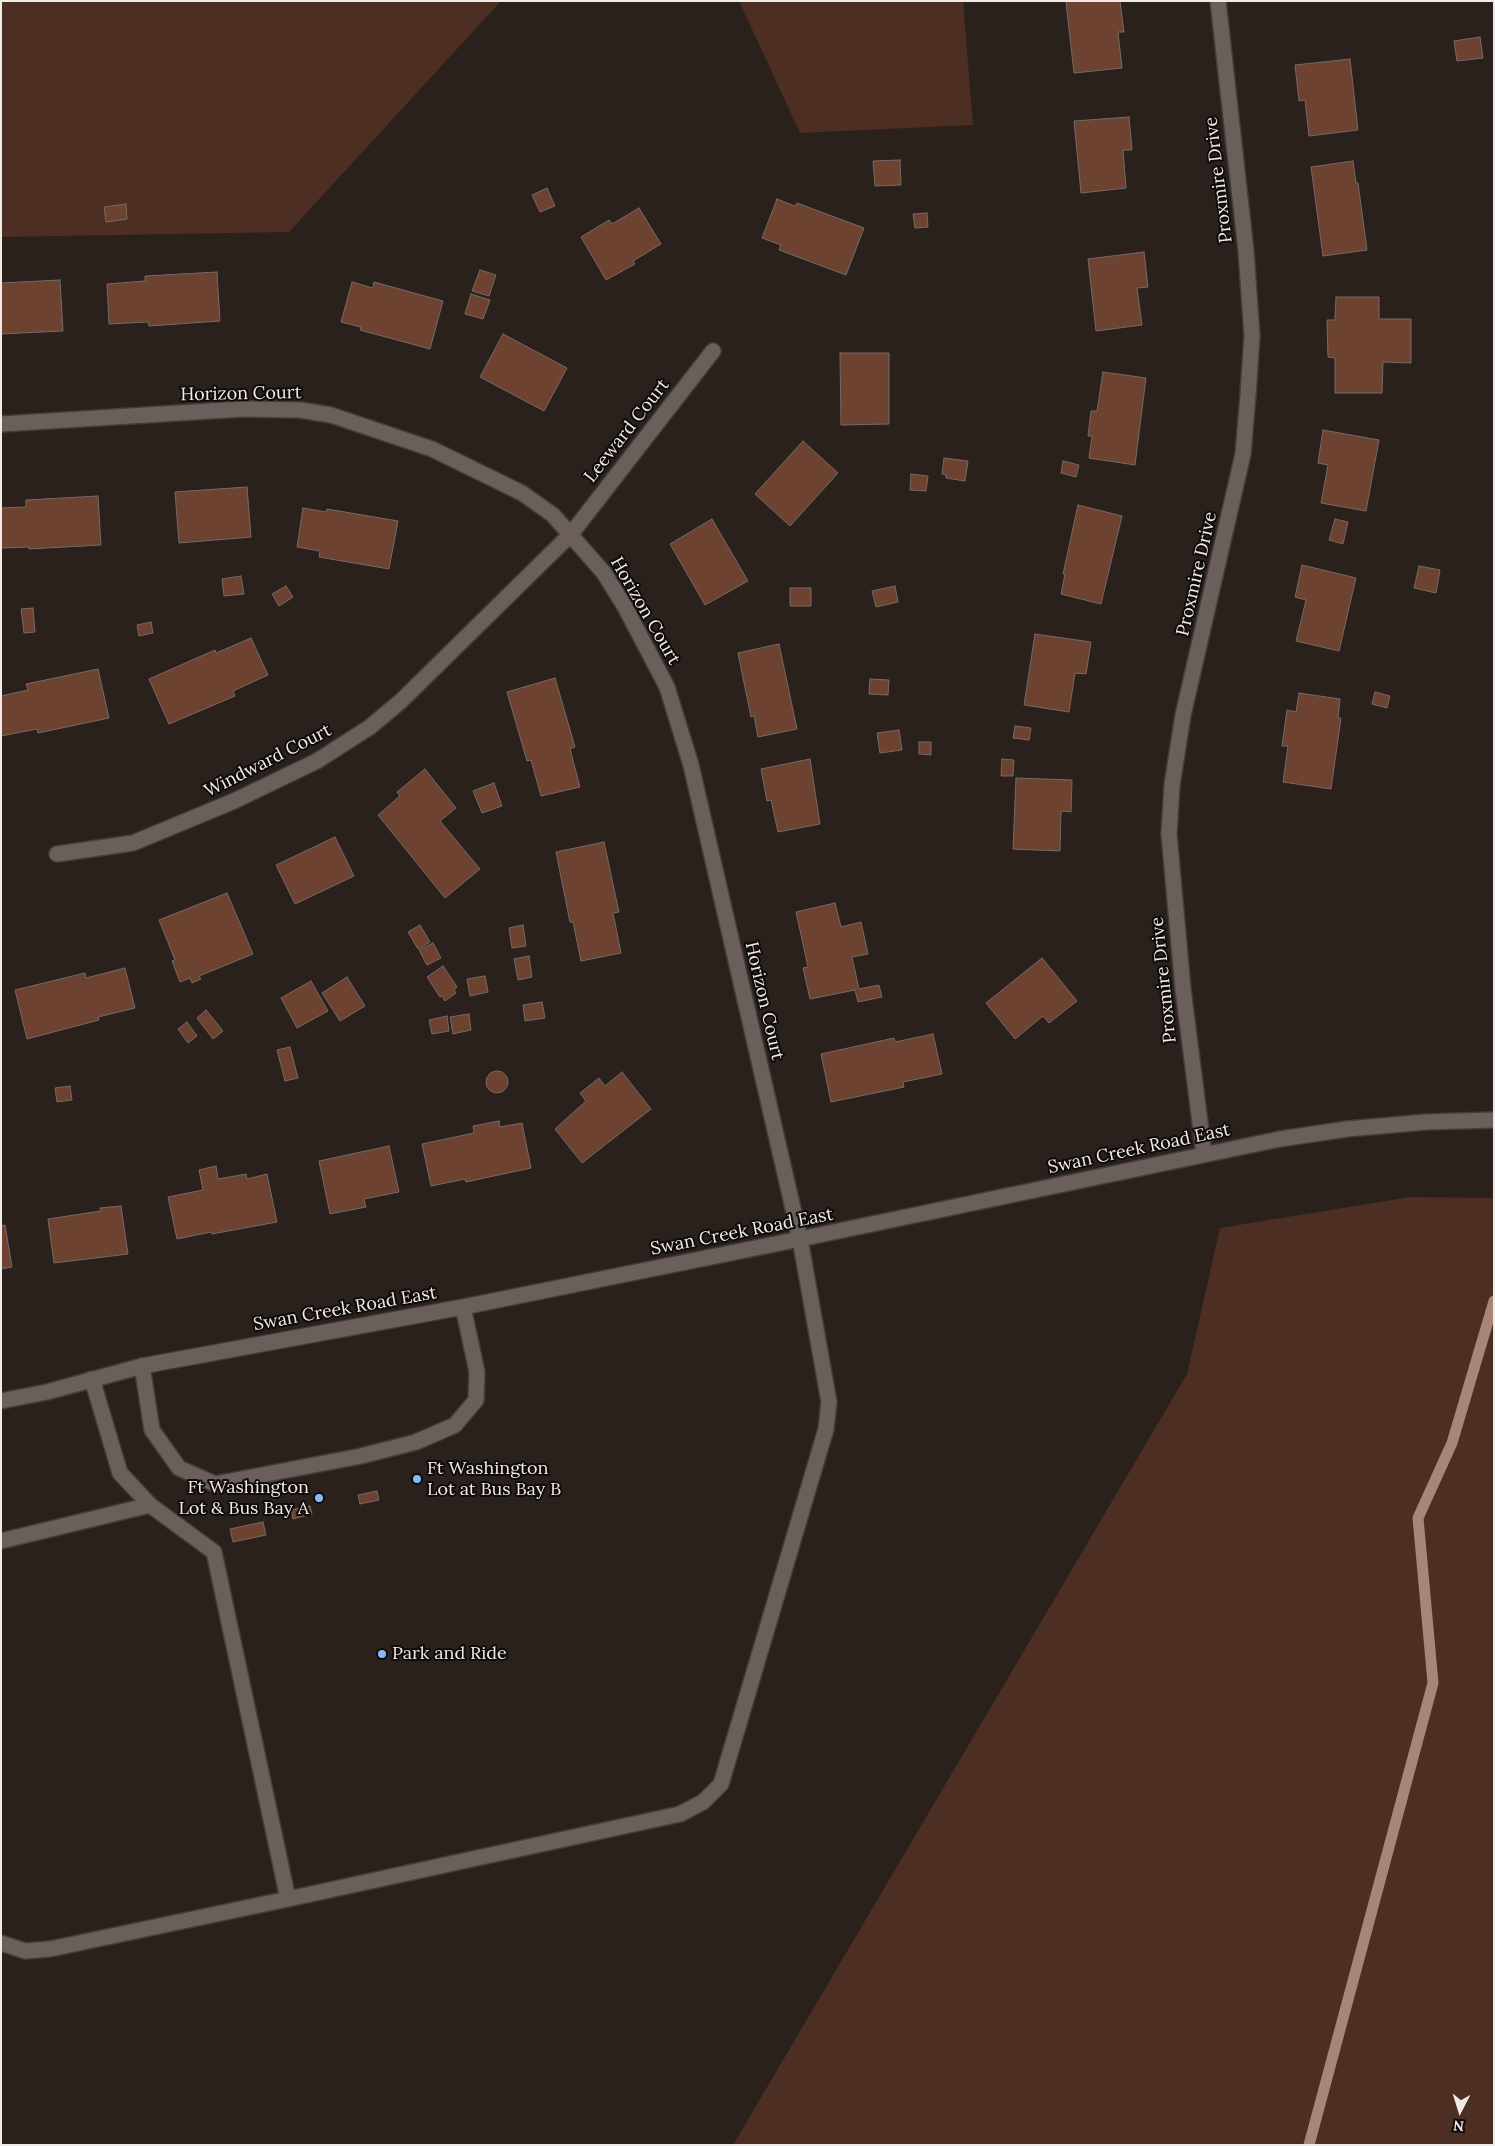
<!DOCTYPE html>
<html>
<head>
<meta charset="utf-8">
<style>
  body { margin:0 }
  #map { position:relative; width:1495px; height:2146px; overflow:hidden; background:#2a211d; font-family:Lora,serif }
  canvas { display:block }
  .frame { position:absolute; inset:0; border:2px solid #f1ebe8; pointer-events:none }
  .north { position:absolute; left:1435px; top:2086px; width:50px; height:50px; -webkit-text-stroke:4px #0f0b0a; paint-order:stroke; rotate:185deg; font-size:14px; font-weight:700; line-height:20px; text-align:center; color:#f1ebe8 }
  .north::after { content:''; display:block; margin:auto; width:18px; height:22px; background:#f1ebe8; clip-path:polygon(50% 0,100% 100%,50% 72%,0 100%) }
</style>
</head>
<body>
<div id="map">
<canvas width="1495" height="2146"></canvas>
<div class="frame"></div>
<div class="north">N</div>
</div>
<script>
const ctx = document.querySelector('canvas').getContext('2d');
ctx.lineJoin = 'round';
function fill(path, color) {
  ctx.fillStyle = color;
  ctx.fill(path, 'evenodd');
}
function poly(rows) {
  const path = new Path2D();
  for (const r of rows) {
    if (r.length === 3) {
      path.moveTo(r[0] + r[2], r[1]);
      path.arc(r[0], r[1], r[2], 0, 2 * Math.PI);
      continue;
    }
    path.moveTo(r[0], r[1]);
    for (let i = 2; i < r.length; i += 2) path.lineTo(r[i], r[i + 1]);
  }
  return path;
}
function trace(path, color, width, dash) {
  ctx.strokeStyle = color;
  ctx.lineWidth = width;
  ctx.lineCap = dash ? 'butt' : 'round';
  ctx.setLineDash(dash || []);
  ctx.stroke(path);
}
function label(font, color, halo, rows, align = 'center') {
  ctx.font = font + ' Lora,serif';
  ctx.lineWidth = 4;
  ctx.setLineDash([]);
  ctx.textBaseline = 'middle';
  ctx.strokeStyle = halo;
  ctx.fillStyle = color;
  for (const [text, x, y, turn = 0] of rows) {
    ctx.save();
    ctx.translate(x, y);
    ctx.rotate((+turn || 0) * Math.PI / 180);
    ctx.textAlign = isNaN(turn) ? turn : align;
    if (halo) ctx.strokeText(text, 0, 0);
    ctx.fillText(text, 0, 0);
    ctx.restore();
  }
}
const green = poly([
  [1,1,501,1,289,232,1,237],
  [739,1,963,1,973,125,800,133],
  [1410,1197,1494,1198,1494,2145,733,2145,1187,1374,1220,1228]
]);
const stream = poly([
  [1309,2145,1433,1683,1418,1518,1452,1443,1494,1301]
]);
const building = poly([
  [1069,1,1120,1,1124,32,1118,32,1122,68,1074,73,1066,2,1069,1],
  [1480,37,1483,58,1457,61,1454,41,1480,37],
  [1350,59,1358,130,1309,136,1305,100,1299,101,1295,65,1350,59],
  [1129,117,1132,150,1123,150,1126,188,1081,193,1074,121,1129,117],
  [900,160,901,185,875,186,873,161,900,160],
  [1353,161,1356,183,1358,183,1367,250,1323,256,1311,167,1353,161],
  [547,188,555,206,540,212,532,195,547,188],
  [777,199,795,206,797,203,864,228,846,275,779,250,781,245,762,238,777,199],
  [126,204,127,219,106,222,104,207,126,204],
  [639,208,661,244,633,261,635,264,606,280,581,237,609,220,612,224,639,208],
  [927,213,928,227,915,228,913,214,927,213],
  [1144,252,1148,287,1137,288,1142,325,1096,331,1088,259,1144,252],
  [480,270,496,275,489,296,472,291,480,270],
  [217,272,220,321,149,326,148,322,109,324,107,284,145,281,145,276,217,272],
  [60,280,63,331,1,334,1,283,60,280],
  [352,282,373,288,374,282,443,301,430,349,360,330,361,327,341,322,352,282],
  [471,294,490,300,483,319,465,314,471,294],
  [1336,297,1379,297,1379,319,1411,319,1411,363,1383,362,1382,393,1335,393,1335,358,1328,357,1327,320,1335,320,1336,297],
  [503,334,567,368,544,411,480,377,503,334],
  [840,353,889,353,889,424,841,425,840,353],
  [1103,372,1146,378,1135,465,1089,458,1092,436,1088,436,1091,411,1097,411,1103,372],
  [1323,430,1379,440,1366,511,1321,503,1328,465,1318,463,1323,430],
  [803,441,838,473,790,526,755,494,803,441],
  [944,458,968,461,965,481,946,478,946,475,942,474,944,458],
  [1063,461,1079,465,1076,477,1061,473,1063,461],
  [911,474,928,476,926,491,910,490,911,474],
  [247,487,251,537,179,543,175,492,247,487],
  [98,496,101,545,29,549,29,547,1,548,1,508,26,507,26,500,98,496],
  [1078,505,1122,516,1101,604,1061,594,1065,574,1063,574,1078,505],
  [303,508,326,512,327,509,398,521,389,569,319,557,320,551,297,547,303,508],
  [712,519,748,581,705,605,670,544,712,519],
  [1335,519,1348,522,1343,544,1329,540,1335,519],
  [1302,565,1356,578,1339,651,1296,641,1306,600,1295,597,1302,565],
  [1419,566,1440,570,1436,593,1414,588,1419,566],
  [241,576,244,594,224,596,222,579,241,576],
  [286,586,293,597,279,606,272,594,286,586],
  [895,586,898,602,876,607,872,591,895,586],
  [790,588,811,588,811,606,790,606,790,588],
  [33,608,35,632,24,633,21,609,33,608],
  [151,622,153,633,139,636,137,625,151,622],
  [1035,634,1091,642,1086,674,1075,673,1069,712,1024,705,1035,634],
  [251,638,268,675,233,691,235,696,169,724,149,679,215,650,216,653,251,638],
  [779,644,797,729,758,737,754,716,751,717,738,653,779,644],
  [98,669,109,718,38,733,37,729,1,736,1,696,28,690,26,684,98,669],
  [555,678,575,747,570,749,580,787,541,796,531,760,527,761,507,692,555,678],
  [870,679,889,680,888,695,869,694,870,679],
  [1375,692,1390,696,1387,708,1372,704,1375,692],
  [1299,693,1340,699,1338,718,1341,718,1331,789,1283,782,1288,746,1282,746,1287,710,1296,712,1299,693],
  [1015,726,1031,728,1029,740,1013,738,1015,726],
  [899,730,902,750,880,753,877,733,899,730],
  [919,742,931,742,931,755,919,754,919,742],
  [810,759,820,824,778,832,771,800,767,801,761,769,810,759],
  [1002,759,1014,760,1013,776,1001,776,1002,759],
  [425,769,456,808,440,821,480,869,445,898,378,815,400,796,397,792,425,769],
  [1016,778,1072,780,1071,812,1061,811,1060,851,1013,849,1016,778],
  [494,783,502,806,482,813,473,791,494,783],
  [335,837,354,876,295,904,276,865,335,837],
  [604,842,619,912,613,913,621,953,581,961,573,922,570,922,556,852,604,842],
  [227,893,253,954,199,976,201,979,192,983,190,978,180,982,172,961,175,960,159,920,227,893],
  [835,903,841,927,861,922,868,954,852,957,859,989,879,985,882,997,858,1002,855,990,810,999,803,968,808,967,796,912,835,903],
  [420,925,430,942,418,949,408,932,420,925],
  [523,925,526,946,512,948,509,928,523,925],
  [433,943,441,958,427,965,419,950,433,943],
  [529,956,532,977,518,980,514,959,529,956],
  [1042,958,1077,1001,1049,1023,1043,1016,1015,1039,986,1003,1042,958],
  [443,966,457,987,454,990,456,993,445,1001,442,996,440,997,427,977,443,966],
  [125,968,135,1008,98,1017,99,1020,27,1039,15,990,85,973,86,978,125,968],
  [485,976,488,992,470,996,467,979,485,976],
  [347,977,365,1006,340,1021,322,993,347,977],
  [311,981,328,1011,297,1028,281,998,311,981],
  [542,1002,545,1018,525,1021,523,1005,542,1002],
  [206,1010,223,1031,213,1039,197,1018,206,1010],
  [469,1014,471,1030,453,1034,450,1017,469,1014],
  [447,1016,449,1031,432,1034,429,1020,447,1016],
  [187,1022,197,1036,188,1043,178,1029,187,1022],
  [933,1034,942,1074,903,1082,904,1087,831,1102,821,1054,894,1038,895,1042,933,1034],
  [290,1047,298,1078,285,1081,277,1050,290,1047],
  [497,1082,11],
  [622,1072,651,1109,582,1163,555,1129,586,1101,580,1093,599,1078,605,1086,622,1072],
  [70,1086,72,1100,57,1102,55,1088,70,1086],
  [499,1121,500,1127,522,1123,531,1168,466,1182,465,1179,431,1186,422,1144,474,1133,473,1126,499,1121],
  [389,1146,399,1192,364,1199,366,1207,330,1214,319,1161,389,1146],
  [216,1166,218,1179,246,1174,247,1179,267,1174,277,1222,212,1234,211,1232,177,1239,168,1197,203,1190,199,1170,216,1166],
  [121,1206,128,1254,54,1263,48,1219,101,1211,100,1208,121,1206],
  [1,1219,2,1226,5,1225,12,1267,1,1269,1,1219],
  [377,1491,379,1500,360,1504,358,1495,377,1491],
  [310,1506,312,1514,293,1519,291,1510,310,1506],
  [263,1522,266,1535,233,1542,230,1529,263,1522]
]);
const service = poly([
  [142,1366,152,1430,179,1468,215,1484,361,1456,416,1442,455,1425,476,1400,477,1372,463,1307],
  [92,1379,120,1473,150,1505,214,1552,288,1899,680,1814,703,1802,721,1784,826,1429,829,1402,800,1239],
  [1,1541,150,1505],
  [1,1943,25,1951,50,1949,288,1899]
]);
const minor = poly([
  [1,424,243,409,300,410,331,415,432,449,522,493,553,515,604,573,625,607,667,687,691,765,800,1239],
  [57,854,133,843,234,801,317,761,370,727,401,701,571,534,713,351],
  [1204,1154,1183,989,1169,834,1172,785,1183,715,1243,454,1248,395,1252,336,1246,251,1218,1]
]);
const secondary = poly([
  [1,1401,47,1392,142,1366,463,1307,800,1239,1280,1139,1347,1129,1426,1122,1494,1120]
]);
const markers = [
  [417,1479,5,"#85bbfb"],
  [319,1498,5,"#85bbfb"],
  [382,1654,5,"#85bbfb"]
];
const streetNames = [
  ["Proxmire Drive",1219,180,-97],
  ["Horizon Court",241,394,-1],
  ["Leeward Court",627,431,-52],
  ["Proxmire Drive",1197,574,-77],
  ["Horizon Court",645,611,60],
  ["Windward Court",268,761,-27],
  ["Proxmire Drive",1164,980,-96],
  ["Horizon Court",764,1001,77],
  ["Swan Creek Road East",1139,1149,-12],
  ["Swan Creek Road East",742,1232,-11],
  ["Swan Creek Road East",345,1309,-10]
];
const poiNames = [
  ["Ft Washington",427,1469],
  ["Lot at Bus Bay B",427,1490],
  ["Ft Washington",309,1488,"right"],
  ["Lot & Bus Bay A",309,1509,"right"],
  ["Park and Ride",392,1654]
];
fill(green, '#4d2e22');
trace(stream, '#a78577', 11);
fill(building, '#6e4230');
trace(building, '#756a66', 1);
trace(service, '#433c38', 18);
trace(minor, '#433c38', 18);
trace(secondary, '#433c38', 18);
trace(service, '#6a5f5b', 15);
trace(minor, '#6a5f5b', 15);
trace(secondary, '#6a5f5b', 15);
for (const [x, y, r, color] of markers) {
  const dot = new Path2D();
  dot.arc(x, y, r, 0, 2 * Math.PI);
  ctx.fillStyle = color;
  ctx.fill(dot);
  trace(dot, '#0f0b0a', 2);
}
label('18px', '#f1ebe8', '#0f0b0a', streetNames);
label('18px', '#f1ebe8', '#0f0b0a', poiNames, 'left');
</script>
</body>
</html>
